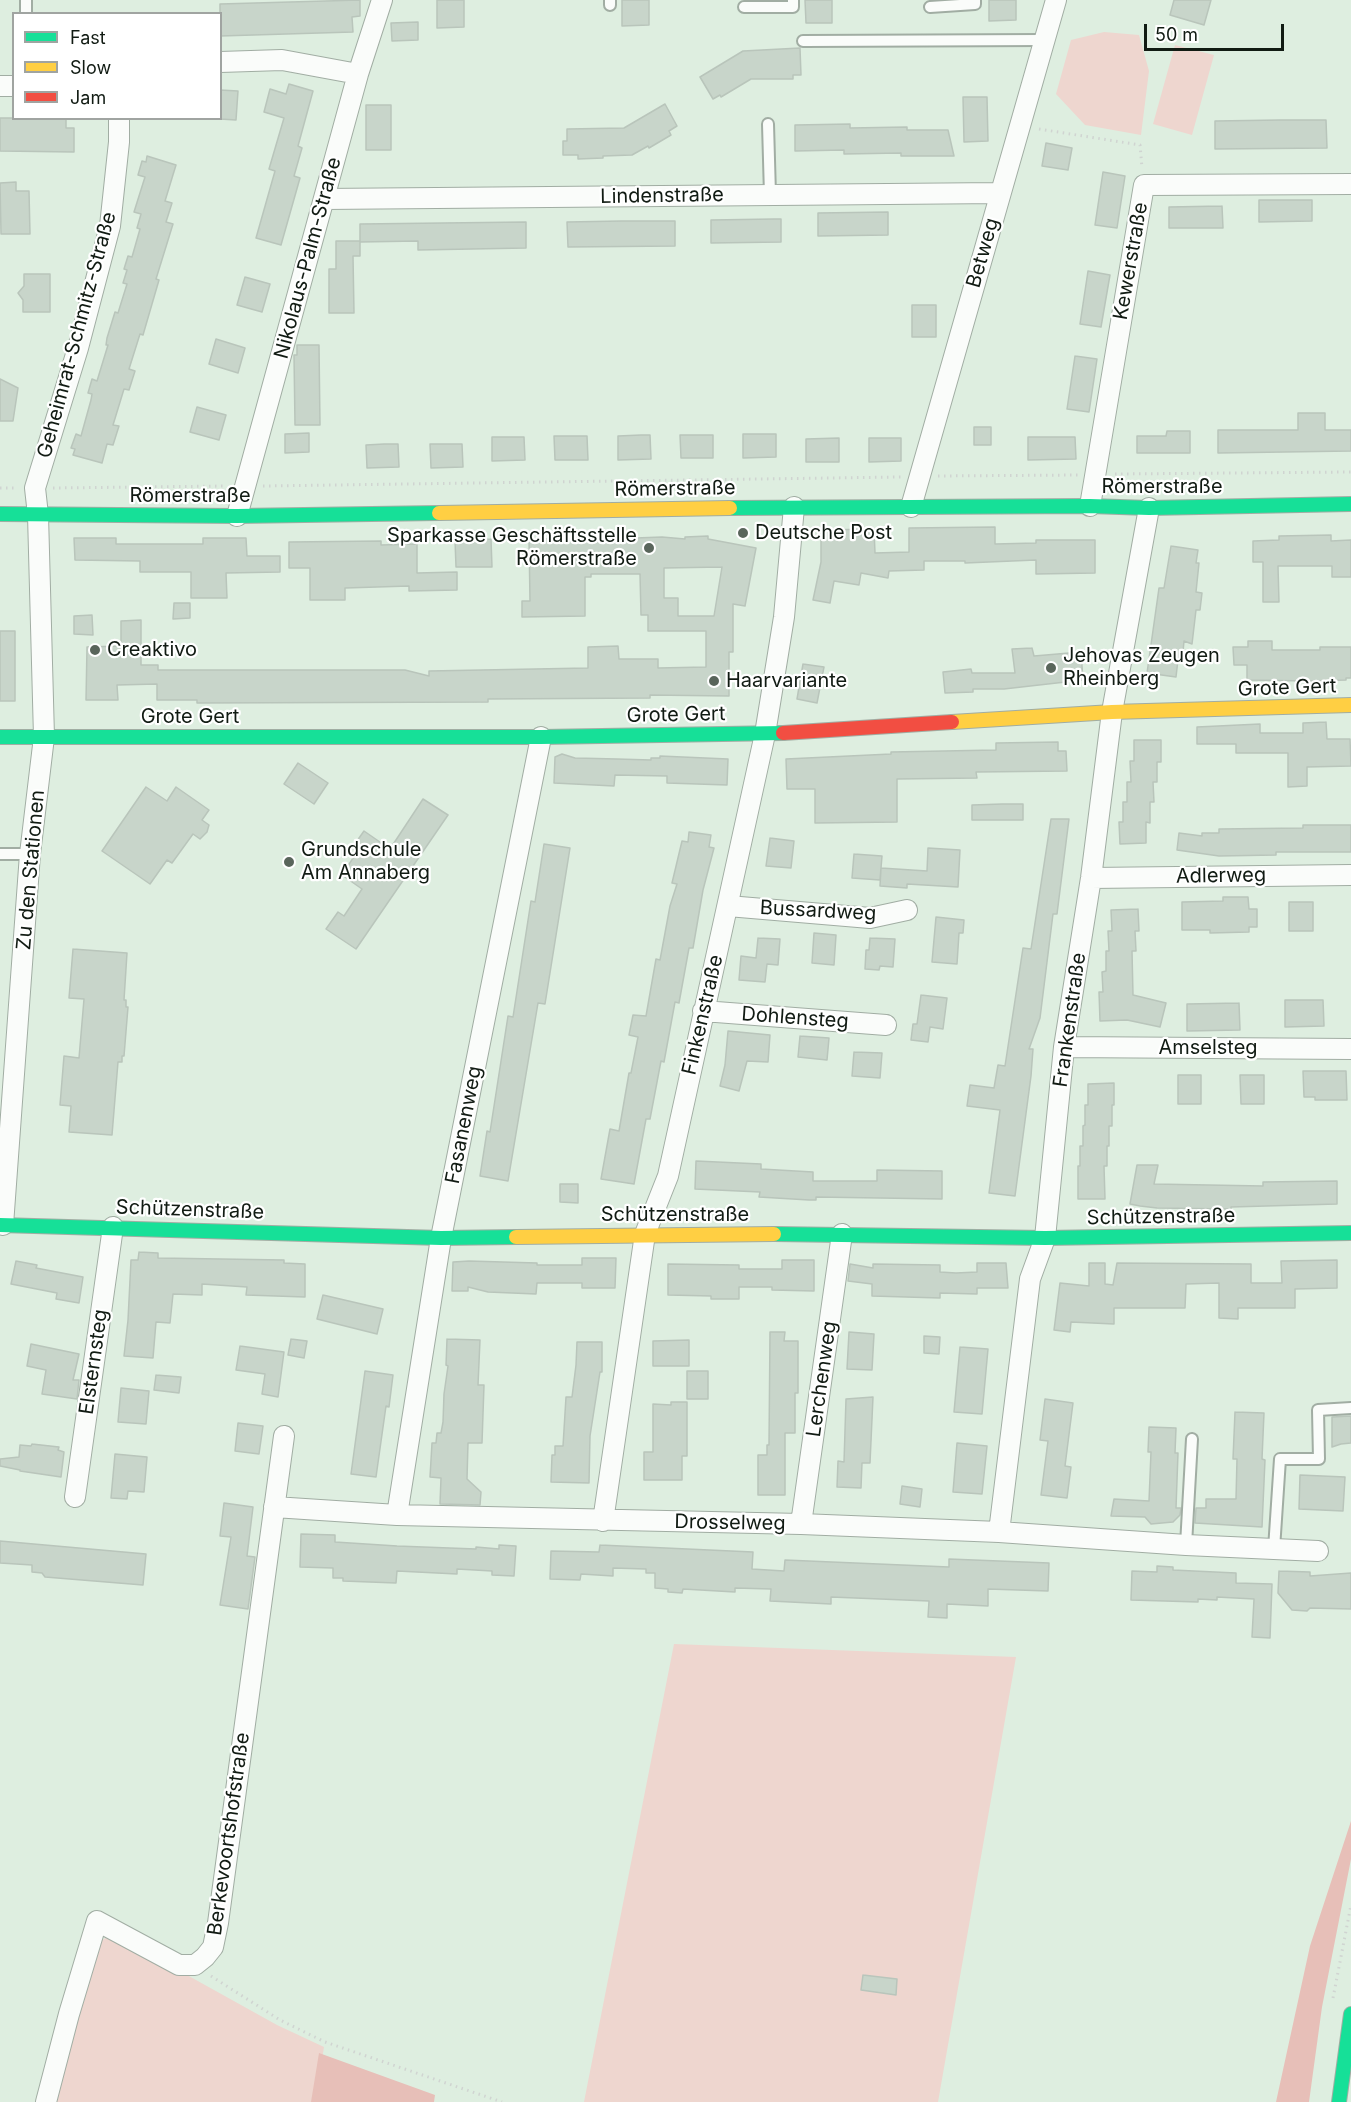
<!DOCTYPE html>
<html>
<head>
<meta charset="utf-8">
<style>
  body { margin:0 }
  #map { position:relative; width:1351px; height:2102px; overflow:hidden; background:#deeee0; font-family:Inter,sans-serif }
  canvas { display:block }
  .legend { position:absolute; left:12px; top:12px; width:210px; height:108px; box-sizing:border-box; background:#fff; border:2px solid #a0a4a1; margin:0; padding:8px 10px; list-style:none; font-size:18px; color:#111b13 }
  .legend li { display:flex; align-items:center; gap:12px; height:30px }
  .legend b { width:30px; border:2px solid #a0a4a1 }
  .scale { position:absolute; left:1144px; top:24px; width:140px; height:27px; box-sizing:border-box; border:3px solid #111b13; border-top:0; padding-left:8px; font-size:18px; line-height:21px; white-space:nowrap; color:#111b13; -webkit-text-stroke:4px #fff; paint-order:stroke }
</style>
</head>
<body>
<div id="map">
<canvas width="1351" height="2102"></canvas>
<ul class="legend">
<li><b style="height:8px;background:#16e098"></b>Fast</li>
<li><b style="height:8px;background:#ffcf43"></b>Slow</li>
<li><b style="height:8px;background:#f24e42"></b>Jam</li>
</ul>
<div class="scale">50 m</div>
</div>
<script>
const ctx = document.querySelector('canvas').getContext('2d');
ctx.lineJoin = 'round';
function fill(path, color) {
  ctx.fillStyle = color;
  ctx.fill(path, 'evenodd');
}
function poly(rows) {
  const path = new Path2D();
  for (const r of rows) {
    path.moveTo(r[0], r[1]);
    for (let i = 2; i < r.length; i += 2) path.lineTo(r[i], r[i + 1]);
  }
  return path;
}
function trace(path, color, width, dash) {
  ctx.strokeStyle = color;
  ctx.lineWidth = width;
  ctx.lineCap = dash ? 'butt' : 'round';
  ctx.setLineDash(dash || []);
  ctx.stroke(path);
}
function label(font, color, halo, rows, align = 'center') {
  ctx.font = font + ' Inter,sans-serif';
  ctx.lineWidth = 4.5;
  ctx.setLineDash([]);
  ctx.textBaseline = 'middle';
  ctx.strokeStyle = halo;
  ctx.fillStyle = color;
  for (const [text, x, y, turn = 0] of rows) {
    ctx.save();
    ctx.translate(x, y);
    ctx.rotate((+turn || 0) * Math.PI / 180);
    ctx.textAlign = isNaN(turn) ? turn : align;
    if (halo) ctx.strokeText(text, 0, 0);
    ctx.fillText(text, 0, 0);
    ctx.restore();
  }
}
const green = poly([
  [1104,32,1139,35,1149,71,1141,135,1085,125,1056,94,1071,40],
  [1175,45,1214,55,1192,135,1153,124],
  [674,1644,1016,1657,938,2102,584,2102],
  [109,1936,133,1945,277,2025,324,2047,315,2102,52,2102,97,1943]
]);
const forest = poly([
  [1351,1821,1351,1859,1322,2007,1309,2102,1276,2102,1310,1946],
  [319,2053,435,2095,434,2102,311,2102]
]);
const building = poly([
  [360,0,360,16,352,17,353,32,220,36,220,4,360,0],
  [437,0,464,0,464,27,437,28,437,0],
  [622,0,649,0,649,25,622,26,622,0],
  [805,0,832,0,832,23,806,23,805,0],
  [989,0,1016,0,1016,20,989,21,989,0],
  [1174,0,1211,0,1204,25,1170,15,1174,0],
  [418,22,418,40,392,41,391,23,418,22],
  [800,48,801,75,793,75,793,79,751,79,721,97,720,95,713,99,700,77,743,51,800,48],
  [289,84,313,91,298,146,302,148,294,176,300,178,281,245,256,238,275,171,269,169,284,118,264,112,270,89,286,94,289,84],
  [220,90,238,91,236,120,220,119,220,90],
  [963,97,987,97,988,141,964,142,963,97],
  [665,104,677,126,669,131,671,135,649,148,648,146,632,155,603,156,603,158,578,159,578,155,563,155,563,141,567,141,567,129,624,128,665,104],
  [366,105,391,105,391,150,366,150,366,105],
  [0,118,66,118,66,128,74,128,74,152,0,151,0,118],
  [1280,120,1326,120,1327,148,1215,149,1215,121,1280,120],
  [850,124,850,128,907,127,907,130,948,130,954,156,901,156,901,153,844,154,844,150,795,151,795,125,850,124],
  [1046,143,1072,148,1068,170,1042,166,1046,143],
  [147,156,176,165,165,201,172,203,166,222,173,224,156,279,159,280,143,335,140,334,129,369,135,371,129,390,124,389,113,425,119,426,113,445,107,444,102,463,73,455,75,449,71,448,76,434,81,436,91,400,92,394,88,393,92,379,97,381,108,345,106,345,107,338,115,312,118,313,127,284,123,283,127,270,124,269,128,256,132,257,140,229,137,228,141,214,134,212,145,177,138,175,142,161,146,162,147,156],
  [1103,172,1125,176,1117,228,1095,225,1103,172],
  [16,182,16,191,29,191,30,234,1,234,0,183,16,182],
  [1259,200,1312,200,1312,221,1259,222,1259,200],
  [1222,206,1223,228,1169,228,1169,207,1222,206],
  [888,212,888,235,818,236,818,213,888,212],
  [774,219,781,219,781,242,711,243,711,220,774,219],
  [621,221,675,221,675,246,568,247,567,222,621,221],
  [526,222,526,248,418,250,418,241,360,242,360,256,353,256,354,313,329,313,329,269,336,269,336,241,360,241,360,224,526,222],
  [1088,271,1110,275,1101,327,1080,324,1088,271],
  [24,274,50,274,50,312,23,312,23,300,18,293,24,286,24,274],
  [245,277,270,284,262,312,237,305,245,277],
  [912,305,936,305,936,337,912,337,912,305],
  [216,339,245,348,238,373,209,364,216,339],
  [297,345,319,345,320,425,295,425,294,355,297,355,297,345],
  [1075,356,1097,359,1089,412,1067,409,1075,356],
  [0,379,18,388,13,421,0,421,0,379],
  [197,407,226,415,219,440,190,432,197,407],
  [1298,413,1325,413,1325,430,1351,430,1351,451,1218,453,1218,430,1298,430,1298,413],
  [974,427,991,427,991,445,974,445,974,427],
  [1167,431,1190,431,1190,453,1137,453,1137,436,1166,436,1167,431],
  [309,433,309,452,285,453,285,434,309,433],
  [743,434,776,434,776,457,743,458,743,434],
  [641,435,650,435,651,459,618,460,618,436,641,435],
  [680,435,713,435,713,458,681,458,680,435],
  [554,436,587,436,588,460,555,460,554,436],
  [492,437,524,437,525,460,492,461,492,437],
  [1028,437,1075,437,1076,459,1028,460,1028,437],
  [839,438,839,462,806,462,806,439,839,438],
  [869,438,901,438,901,461,869,462,869,438],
  [384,444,398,444,399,467,367,468,366,445,384,444],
  [430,444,462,444,463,467,431,468,430,444],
  [995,527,995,544,1036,543,1036,540,1095,540,1095,573,1036,574,1036,560,965,563,965,561,924,561,924,570,889,571,888,578,861,573,859,585,834,581,830,603,813,600,821,562,821,530,874,529,875,553,909,552,909,528,995,527],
  [1331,535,1331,541,1351,540,1351,577,1332,577,1332,566,1278,566,1279,602,1263,602,1263,562,1253,562,1253,541,1279,540,1279,536,1331,535],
  [708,536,708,539,756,548,745,606,733,604,733,652,729,652,729,696,650,695,650,698,488,699,488,702,197,703,197,700,157,700,157,684,117,685,118,700,86,700,87,647,121,646,121,621,141,620,141,665,158,665,158,670,405,670,429,676,429,671,588,668,588,647,618,646,619,659,658,659,658,668,706,667,706,631,648,631,648,615,641,615,640,574,591,574,591,577,585,577,585,616,522,617,522,601,530,601,529,539,609,538,609,539,662,537,685,539,685,537,708,536],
  [722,567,714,616,678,616,678,598,664,598,664,568,722,567],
  [74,538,116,538,116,544,203,544,203,538,246,538,247,556,280,556,280,572,226,573,227,598,191,598,191,572,140,572,140,561,75,560,74,538],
  [491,539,492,567,456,567,455,540,491,539],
  [381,541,381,545,417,544,417,573,457,572,457,590,409,591,409,586,345,588,345,600,310,600,310,568,289,568,289,542,381,541],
  [1171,546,1198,550,1196,563,1199,563,1196,592,1202,593,1200,610,1196,610,1192,644,1184,641,1183,652,1179,651,1176,677,1147,673,1159,588,1164,588,1171,546],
  [174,603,190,603,190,618,173,619,174,603],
  [92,615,93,635,74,634,74,616,92,615],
  [0,631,15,631,15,701,0,701,0,631],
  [1248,641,1272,641,1272,650,1320,650,1320,647,1351,647,1351,678,1346,678,1346,680,1309,681,1247,680,1247,665,1234,665,1233,647,1248,647,1248,641],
  [1032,648,1034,656,1081,652,1083,680,1004,689,973,689,973,692,945,693,943,672,971,669,972,673,1015,673,1012,649,1032,648],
  [803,664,824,667,817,703,797,699,803,664],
  [1326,722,1327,739,1350,739,1351,766,1307,767,1307,786,1288,787,1288,753,1236,753,1236,744,1197,744,1197,727,1260,724,1260,733,1303,733,1303,723,1326,722],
  [1134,740,1161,740,1161,762,1157,762,1157,782,1153,782,1154,802,1150,802,1150,823,1146,822,1146,843,1120,844,1119,822,1123,822,1123,802,1127,802,1127,782,1131,782,1130,761,1134,761,1134,740],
  [1058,742,1058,751,1066,751,1067,771,976,772,977,778,897,779,897,822,815,823,815,789,787,789,786,759,891,754,891,752,996,750,996,743,1058,742],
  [562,754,575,758,617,759,651,760,651,758,660,758,660,756,728,759,727,785,667,783,667,776,615,775,614,786,554,783,555,757,562,754],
  [298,763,328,783,314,804,284,784,298,763],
  [146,787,167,801,176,787,209,810,202,820,209,825,207,832,200,839,193,834,172,863,167,860,150,884,102,851,146,787],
  [423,799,448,815,356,949,326,929,338,912,344,916,362,889,342,875,357,852,352,848,364,831,390,849,423,799],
  [1002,804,1023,804,1023,820,972,820,972,805,1002,804],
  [1051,819,1069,819,1057,914,1053,914,1040,1018,1029,1049,1033,1049,1031,1076,1015,1196,989,1193,1000,1110,967,1106,970,1085,994,1088,998,1065,1005,1066,1023,948,1031,949,1051,819],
  [1303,825,1351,825,1351,852,1276,852,1276,855,1219,856,1177,850,1179,833,1202,836,1202,833,1219,833,1219,829,1303,828,1303,825],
  [689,832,711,835,709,847,714,848,703,890,693,948,689,948,679,1003,675,1002,664,1062,661,1061,650,1119,646,1119,634,1184,601,1179,610,1129,619,1131,629,1073,631,1073,638,1037,629,1035,633,1015,646,1016,656,959,660,960,670,906,677,884,672,883,682,841,688,842,689,832],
  [770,838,794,841,791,868,766,866,770,838],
  [544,844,570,848,545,1004,538,1003,508,1181,480,1176,487,1131,490,1132,508,1016,513,1017,531,901,535,902,544,844],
  [928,848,960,850,958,887,907,884,907,888,880,886,881,868,927,871,928,848],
  [854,854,882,856,880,880,852,878,854,854],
  [1223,897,1248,897,1249,909,1257,909,1257,927,1249,927,1249,932,1210,933,1210,930,1182,930,1182,902,1223,901,1223,897],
  [1289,902,1313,902,1313,931,1289,931,1289,902],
  [1138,909,1139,931,1135,931,1136,951,1132,951,1133,995,1166,1003,1160,1027,1127,1020,1100,1021,1099,992,1103,992,1102,972,1106,971,1106,951,1109,951,1108,931,1112,931,1111,910,1138,909],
  [936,917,964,920,963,933,959,933,957,964,932,962,936,917],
  [814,933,836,935,834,965,812,963,814,933],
  [758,938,780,939,778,965,767,964,765,982,739,980,741,956,756,958,758,938],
  [870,938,895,939,893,967,880,966,879,970,865,969,866,950,869,950,870,938],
  [73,949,127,953,124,1000,126,1000,126,1007,128,1007,124,1056,122,1056,122,1062,118,1062,112,1135,69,1132,71,1106,60,1105,64,1056,79,1058,84,999,69,998,73,949],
  [921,995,947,998,943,1029,930,1027,928,1042,911,1040,913,1024,917,1024,921,995],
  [1285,1000,1323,1000,1324,1026,1285,1027,1285,1000],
  [1239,1003,1240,1030,1187,1031,1187,1004,1239,1003],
  [728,1031,770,1035,768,1062,747,1061,739,1091,720,1086,725,1065,728,1031],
  [800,1036,829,1038,827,1060,798,1057,800,1036],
  [854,1052,882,1053,880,1078,852,1076,854,1052],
  [1303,1071,1346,1071,1347,1100,1315,1100,1315,1097,1304,1097,1303,1071],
  [1178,1075,1201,1075,1201,1104,1178,1104,1178,1075],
  [1240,1075,1264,1075,1264,1104,1241,1104,1240,1075],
  [1114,1083,1114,1105,1112,1105,1112,1126,1109,1126,1109,1146,1107,1146,1107,1166,1104,1166,1105,1199,1078,1199,1078,1166,1080,1166,1080,1146,1083,1146,1083,1126,1085,1125,1085,1105,1088,1105,1088,1084,1114,1083],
  [696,1161,761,1164,761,1169,813,1172,813,1181,877,1181,877,1170,942,1171,942,1199,816,1197,816,1200,809,1200,759,1197,760,1192,695,1189,696,1161],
  [1137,1165,1158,1165,1154,1184,1263,1186,1263,1182,1337,1181,1337,1204,1231,1207,1231,1209,1157,1208,1140,1206,1130,1204,1137,1165],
  [560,1184,578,1184,578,1203,560,1202,560,1184],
  [139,1252,158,1253,158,1258,284,1260,284,1263,305,1264,305,1297,246,1295,247,1287,202,1284,202,1295,173,1294,170,1323,156,1322,153,1358,124,1356,128,1320,131,1260,138,1260,139,1252],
  [582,1258,616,1258,615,1288,582,1288,582,1283,537,1283,536,1294,488,1292,468,1287,468,1291,452,1291,453,1262,469,1261,537,1263,537,1265,582,1265,582,1258],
  [782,1260,814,1260,814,1291,772,1290,772,1287,739,1287,739,1299,711,1299,711,1296,668,1295,668,1264,739,1265,739,1269,782,1269,782,1260],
  [1337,1260,1337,1288,1295,1289,1295,1308,1238,1308,1238,1319,1219,1318,1219,1283,1186,1284,1185,1308,1114,1308,1114,1324,1071,1322,1070,1332,1054,1330,1060,1283,1089,1286,1089,1263,1105,1263,1105,1284,1113,1285,1117,1263,1251,1264,1251,1283,1282,1283,1281,1261,1337,1260],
  [16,1261,37,1265,36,1268,83,1277,79,1303,56,1299,57,1293,11,1284,16,1261],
  [977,1263,1006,1263,1008,1288,977,1288,977,1294,940,1293,940,1298,872,1296,872,1284,848,1281,850,1264,873,1268,873,1264,940,1265,940,1272,956,1273,977,1272,977,1263],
  [323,1295,383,1309,377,1334,317,1319,323,1295],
  [770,1332,785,1332,784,1341,798,1341,798,1393,795,1393,795,1433,785,1433,785,1495,758,1495,758,1455,767,1455,767,1445,769,1445,770,1332],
  [849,1332,874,1334,872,1370,847,1369,849,1332],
  [924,1336,940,1337,939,1354,924,1353,924,1336],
  [291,1339,307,1341,304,1358,288,1355,291,1339],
  [447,1339,480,1340,478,1385,484,1385,482,1443,468,1443,467,1479,481,1492,480,1505,440,1504,441,1478,430,1477,432,1443,436,1443,437,1433,441,1433,443,1422,444,1394,448,1366,446,1365,447,1339],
  [689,1340,689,1366,653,1366,653,1341,689,1340],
  [577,1342,602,1342,602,1372,600,1372,590,1436,589,1483,551,1482,552,1455,555,1455,555,1446,563,1446,566,1397,572,1397,576,1365,577,1342],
  [31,1344,79,1354,73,1380,79,1380,77,1399,42,1394,46,1370,27,1366,31,1344],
  [240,1346,284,1352,278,1397,262,1394,265,1374,236,1370,240,1346],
  [960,1347,988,1349,982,1414,954,1412,960,1347],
  [365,1371,393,1375,389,1407,386,1406,376,1477,351,1474,365,1371],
  [687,1371,708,1371,708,1399,687,1399,687,1371],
  [156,1375,181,1377,179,1393,154,1390,156,1375],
  [121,1388,149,1391,146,1424,118,1422,121,1388],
  [873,1397,870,1463,862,1463,861,1488,837,1487,838,1461,844,1462,846,1399,873,1397],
  [1045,1399,1073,1403,1065,1466,1071,1467,1067,1498,1041,1495,1048,1441,1040,1440,1045,1399],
  [671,1402,687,1402,687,1456,682,1456,682,1480,644,1480,644,1452,653,1452,653,1404,671,1405,671,1402],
  [1235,1412,1264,1413,1262,1459,1265,1460,1262,1527,1195,1523,1196,1508,1206,1508,1206,1499,1236,1499,1237,1459,1233,1459,1235,1412],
  [1351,1416,1351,1443,1341,1444,1332,1447,1332,1417,1351,1416],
  [238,1423,263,1426,259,1454,235,1451,238,1423],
  [1149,1427,1176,1428,1175,1453,1178,1453,1176,1508,1181,1508,1180,1515,1173,1522,1151,1524,1145,1517,1111,1516,1114,1499,1149,1501,1151,1452,1148,1452,1149,1427],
  [957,1443,987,1446,982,1494,953,1492,957,1443],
  [32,1444,59,1447,58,1450,64,1452,61,1477,20,1471,20,1470,0,1466,0,1459,19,1457,20,1445,31,1446,32,1444],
  [115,1454,147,1457,144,1492,128,1491,127,1499,111,1498,115,1454],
  [1300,1475,1345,1477,1343,1511,1299,1509,1300,1475],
  [902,1486,922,1489,920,1507,900,1504,902,1486],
  [224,1503,253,1507,247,1556,255,1557,248,1609,220,1605,231,1537,220,1536,224,1503],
  [301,1534,335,1535,335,1542,397,1546,476,1549,476,1547,499,1549,499,1545,516,1546,514,1576,492,1575,492,1571,457,1569,457,1574,397,1571,396,1583,343,1581,343,1578,333,1578,333,1568,300,1567,301,1534],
  [0,1541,146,1554,143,1585,45,1577,42,1573,32,1572,32,1565,0,1563,0,1541],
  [600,1545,753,1552,752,1569,784,1571,785,1560,949,1567,949,1559,1049,1563,1048,1591,988,1589,988,1606,947,1604,947,1618,928,1617,929,1601,831,1597,831,1604,770,1601,771,1589,735,1588,735,1592,683,1589,682,1593,668,1592,668,1589,655,1588,655,1573,646,1573,646,1569,613,1568,613,1576,581,1574,580,1580,550,1579,551,1551,599,1552,600,1545],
  [1157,1566,1173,1567,1173,1570,1236,1573,1236,1583,1272,1584,1270,1638,1252,1637,1254,1599,1217,1597,1217,1600,1198,1599,1198,1602,1131,1600,1132,1571,1157,1572,1157,1566],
  [1279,1571,1310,1572,1310,1576,1351,1573,1351,1609,1310,1608,1307,1611,1292,1610,1278,1593,1279,1571],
  [863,1975,897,1979,896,1995,861,1990,863,1975]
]);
const path = poly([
  [1039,129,1140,145,1142,168],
  [1115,474,1351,472],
  [938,476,1078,475],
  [263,486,901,477],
  [0,488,16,488],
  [53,488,226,486],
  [211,1976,280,2020,325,2042,502,2102],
  [1333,1998,1351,1905]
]);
const lane = poly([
  [26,0,26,14],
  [610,0,610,5],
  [744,7,793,7,793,0],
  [930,7,975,4,975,0],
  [803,41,1044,40],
  [768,124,770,195],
  [0,854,30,854],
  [1186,1545,1192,1439],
  [1274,1549,1280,1459,1319,1459,1318,1410,1351,1408]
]);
const street = poly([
  [220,62,282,60,358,74],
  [0,86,14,86],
  [324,199,1000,193],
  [1090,506,1144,185,1351,184],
  [911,507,1056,0],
  [237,516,358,74,382,0],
  [1091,878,1351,875],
  [728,906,870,918,907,910],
  [703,1011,886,1025],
  [1064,1047,1351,1049],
  [3,1225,30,854,44,737,38,515,35,488,78,348,110,226,119,142,119,118],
  [75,1497,113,1227],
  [274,1507,397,1515,801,1524,999,1532,1186,1545,1318,1551],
  [397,1515,441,1238,541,737],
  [603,1521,645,1234,668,1176,765,734,784,617,794,507],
  [801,1524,842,1234],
  [999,1532,1030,1279,1045,1238,1064,1047,1091,878,1112,712,1149,508],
  [46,2102,69,2014,97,1921,179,1965,195,1965,205,1957,213,1947,218,1923,284,1436]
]);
const fast = poly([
  [730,508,1090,506,1149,508,1351,504],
  [0,514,237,516,439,513],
  [0,737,541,737,783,733],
  [0,1225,441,1238,516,1237],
  [774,1234,1045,1238,1351,1233],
  [1339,2102,1351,2014]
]);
const slow = poly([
  [439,513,730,508],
  [952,722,1112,712,1351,705],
  [516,1237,774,1234]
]);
const jam = poly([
  [783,733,952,722]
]);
const markers = [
  [743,533,6,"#59655b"],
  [649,548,6,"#59655b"],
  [95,650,6,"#59655b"],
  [1051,668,6,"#59655b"],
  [714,681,6,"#59655b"],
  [289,862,6,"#59655b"]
];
const streetNames = [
  ["Lindenstraße",662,196,-1],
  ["Betweg",983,253,-74],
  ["Nikolaus-Palm-Straße",308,258,-75],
  ["Kewerstraße",1131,261,-80],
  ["Geheimrat-Schmitz-Straße",77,335,-75],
  ["Römerstraße",1162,487],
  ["Römerstraße",675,489,-1],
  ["Römerstraße",190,496],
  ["Grote Gert",1287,688,-2],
  ["Grote Gert",676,715,-1],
  ["Grote Gert",190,717],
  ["Zu den Stationen",31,870,-85],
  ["Adlerweg",1221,876,-1],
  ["Bussardweg",818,911,3],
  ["Finkenstraße",703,1015,-77],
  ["Dohlensteg",795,1018,4],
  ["Frankenstraße",1070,1020,-82],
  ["Amselsteg",1208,1048],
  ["Fasanenweg",464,1125,-79],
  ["Schützenstraße",190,1210,2],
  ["Schützenstraße",675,1215],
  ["Schützenstraße",1161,1217,-1],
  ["Elsternsteg",94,1362,-82],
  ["Lerchenweg",822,1379,-82],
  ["Drosselweg",730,1523,1],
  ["Berkevoortshofstraße",229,1834,-82]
];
const poiNames = [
  ["Deutsche Post",755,533],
  ["Sparkasse Geschäftsstelle",637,536,"right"],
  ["Römerstraße",637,559,"right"],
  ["Creaktivo",107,650],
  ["Jehovas Zeugen",1063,656],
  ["Rheinberg",1063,679],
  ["Haarvariante",726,681],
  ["Grundschule",301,850],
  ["Am Annaberg",301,873]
];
fill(green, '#eed6cf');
fill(forest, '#e7bfb8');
fill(building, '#c8d5ca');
trace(building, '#b9c5bb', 1.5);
trace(lane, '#a1ada3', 14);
trace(street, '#a1ada3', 22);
trace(fast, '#a1ada3', 16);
trace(slow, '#a1ada3', 16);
trace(jam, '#a1ada3', 16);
trace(path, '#d0d4d1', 3, [1.5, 4.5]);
trace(lane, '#fafcfa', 10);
trace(street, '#fafcfa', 20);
trace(fast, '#16e098', 14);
trace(slow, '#ffcf43', 14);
trace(jam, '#f24e42', 14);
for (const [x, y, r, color] of markers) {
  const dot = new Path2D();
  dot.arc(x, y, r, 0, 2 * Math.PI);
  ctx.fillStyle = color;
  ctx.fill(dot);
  trace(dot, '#fff', 2);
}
label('20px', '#111b13', '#fff', streetNames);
label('20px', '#111b13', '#fff', poiNames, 'left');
</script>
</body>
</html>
